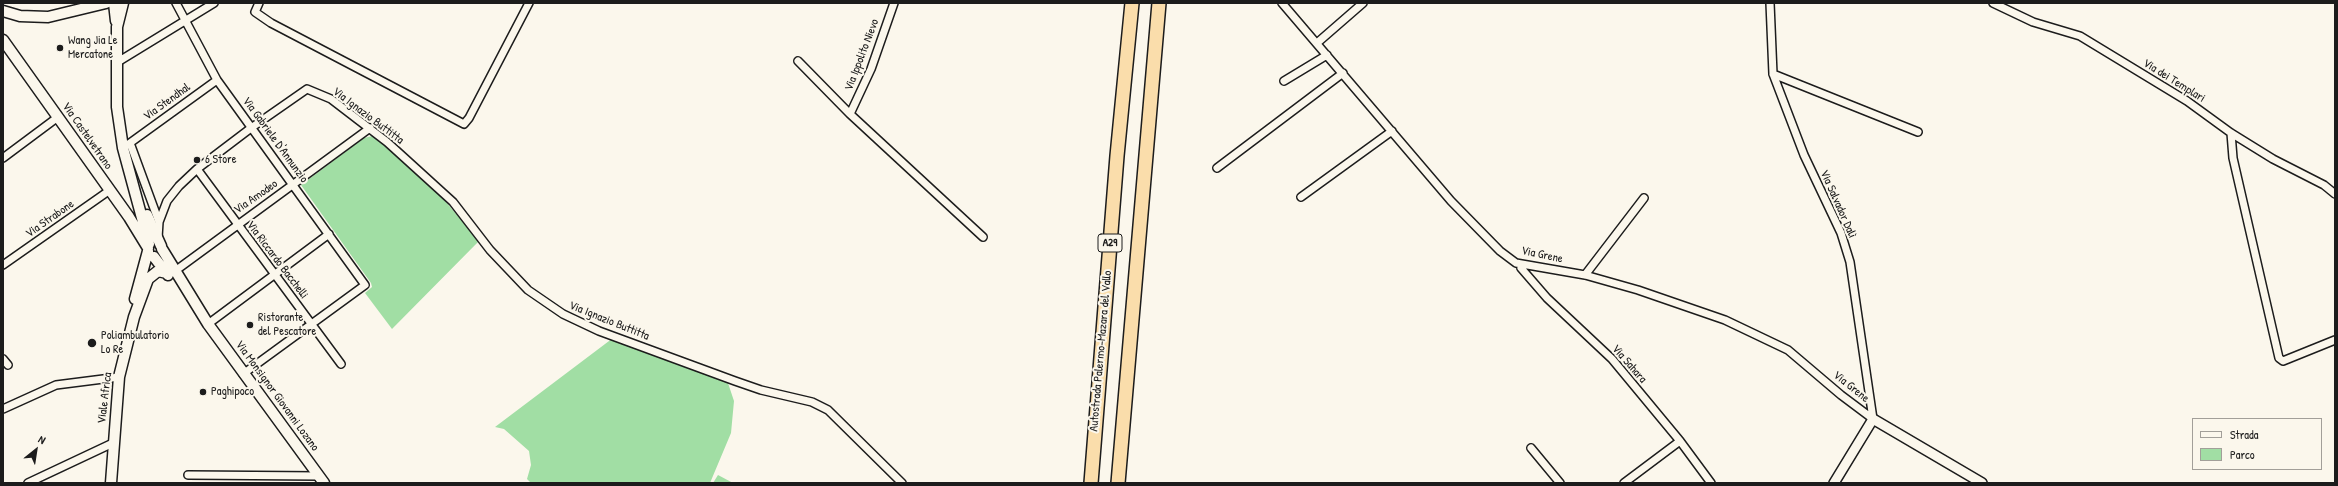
<!DOCTYPE html>
<html>
<head>
<meta charset="utf-8">
<style>
  body { margin:0 }
  #map { position:relative; width:2338px; height:486px; overflow:hidden; background:#fbf7ec; font-family:"Patrick Hand",sans-serif }
  canvas { display:block }
  .frame { position:absolute; inset:0; border:4px solid #1c1c1c; pointer-events:none }
  .legend { position:absolute; left:2192px; top:418px; width:130px; height:52px; box-sizing:border-box; background:#fbf7ec; border:1px solid #a29f99; margin:0; padding:5px 7px; list-style:none; font-size:12px; color:#1c1c1c }
  .legend li { display:flex; align-items:center; gap:8px; height:20px }
  .legend b { width:20px; border:1px solid #a29f99 }
  .north { position:absolute; left:16px; top:430px; width:40px; height:40px; -webkit-text-stroke:3px #fbf7ec; paint-order:stroke; rotate:30deg; font-size:11px; font-weight:700; line-height:16px; text-align:center; color:#1c1c1c }
  .north::after { content:''; display:block; margin:auto; width:14px; height:18px; background:#1c1c1c; clip-path:polygon(50% 0,100% 100%,50% 72%,0 100%) }
</style>
</head>
<body>
<div id="map">
<canvas width="2338" height="486"></canvas>
<div class="frame"></div>
<ul class="legend">
<li><b style="height:5px;background:#fbf7ec"></b>Strada</li>
<li><b style="height:11px;background:#a1dea4"></b>Parco</li>
</ul>
<div class="north">N</div>
</div>
<script>
const ctx = document.querySelector('canvas').getContext('2d');
ctx.lineJoin = 'round';
function fill(path, color) {
  ctx.fillStyle = color;
  ctx.fill(path, 'evenodd');
}
function poly(rows) {
  const path = new Path2D();
  for (const r of rows) {
    path.moveTo(r[0], r[1]);
    for (let i = 2; i < r.length; i += 2) path.lineTo(r[i], r[i + 1]);
  }
  return path;
}
function trace(path, color, width, dash) {
  ctx.strokeStyle = color;
  ctx.lineWidth = width;
  ctx.lineCap = dash ? 'butt' : 'round';
  ctx.setLineDash(dash || []);
  ctx.stroke(path);
}
function label(font, color, halo, rows, align = 'center') {
  ctx.font = font + ' "Patrick Hand",sans-serif';
  ctx.lineWidth = 4;
  ctx.setLineDash([]);
  ctx.textBaseline = 'middle';
  ctx.strokeStyle = halo;
  ctx.fillStyle = color;
  for (const [text, x, y, turn = 0] of rows) {
    ctx.save();
    ctx.translate(x, y);
    ctx.rotate((+turn || 0) * Math.PI / 180);
    ctx.textAlign = isNaN(turn) ? turn : align;
    if (halo) ctx.strokeText(text, 0, 0);
    ctx.fillText(text, 0, 0);
    ctx.restore();
  }
}
const green = poly([
  [372,136,378,138,441,196,479,241,392,329,365,293,372,287,371,283,301,185,364,138],
  [613,338,728,383,734,401,731,433,710,483,531,483,527,479,531,465,529,451,504,429,495,427],
  [718,475,733,483,713,483]
]);
const minor = poly([
  [176,3,217,80,365,285,243,374],
  [259,3,255,12,271,23,464,124,469,118,529,3],
  [1282,3,1451,201,1500,251,1516,263,1585,275,1638,290,1725,320,1788,350,1841,395,1873,419],
  [1770,3,1773,74,1804,155,1841,233,1850,262,1873,419],
  [1993,3,2033,22,2080,36,2187,101,2231,133,2273,159,2324,185,2335,194],
  [1317,43,1363,3],
  [798,61,850,114,983,237],
  [116,63,214,3],
  [1773,74,1918,132],
  [1284,81,1327,55],
  [850,114,871,69,894,3],
  [2231,133,2233,158,2279,358,2283,361,2335,340],
  [130,143,159,222],
  [123,148,217,80],
  [3,158,58,117],
  [1217,168,1343,73],
  [197,169,341,364],
  [1301,197,1392,131],
  [158,238,159,222,167,201,179,186,197,169,251,128,307,89,331,99,387,142,453,202,490,250,528,290,563,314,599,331,735,381,761,390,812,402,828,410,902,483],
  [3,265,110,190],
  [1521,268,1547,298,1612,359,1680,441,1711,483],
  [175,271,370,128],
  [1585,275,1644,198],
  [208,324,329,234],
  [3,359,8,365],
  [3,409,56,385,119,377],
  [1531,448,1560,483],
  [188,475,319,476],
  [28,483,113,443],
  [1624,483,1680,441]
]);
const tertiary = poly([
  [1834,483,1873,419,1982,483]
]);
const secondary = poly([
  [114,3,116,21],
  [123,3,117,27,117,107,123,148,149,244],
  [3,11,20,16,48,17,106,3],
  [3,40,129,217,148,248],
  [147,215,161,246],
  [162,249,208,324,324,483],
  [154,257,168,275],
  [135,299,148,251],
  [111,483,119,377,134,317,148,279,158,271,167,273]
]);
const motorway = poly([
  [1091,483,1117,156,1132,3],
  [1118,483,1159,3]
]);
const markers = [
  [60,48,4,"#1c1c1c"],
  [197,160,4,"#1c1c1c"],
  [250,325,4,"#1c1c1c"],
  [92,343,5,"#1c1c1c"],
  [203,392,4,"#1c1c1c"]
];
const shields = [
  [1110,243,24]
];
const shieldNames = [
  ["A29",1110,243]
];
const poiNames = [
  ["Wang Jia Le",68,41],
  ["Mercatone",68,55],
  ["6 Store",205,160],
  ["Ristorante",258,318],
  ["del Pescatore",258,332],
  ["Poliambulatorio",101,336],
  ["Lo Re",101,350],
  ["Paghipoco",211,392]
];
const streetNames = [
  ["Via Ippolito Nievo",862,55,-69],
  ["Via dei Templari",2174,81,32],
  ["Via Stendhal",167,102,-36],
  ["Via Ignazio Buttitta",368,116,37],
  ["Via Castelvetrano",87,136,55],
  ["Via Gabriele D'Annunzio",275,140,54],
  ["Via Amodeo",256,197,-35],
  ["Via Salvador Dalì",1838,204,66],
  ["Via Strabone",50,219,-35],
  ["Via Grene",1542,255,12],
  ["Via Riccardo Bacchelli",277,260,53],
  ["Via Ignazio Buttitta",609,321,22],
  ["Autostrada Palermo-Mazara del Vallo",1101,351,-85],
  ["Via Sahara",1629,364,49],
  ["Via Grene",1851,387,39],
  ["Via Monsignor Giovanni Lozano",277,396,54],
  ["Viale Africa",105,398,-83]
];
fill(green, '#a1dea4');
trace(minor, '#1c1c1c', 10);
trace(tertiary, '#1c1c1c', 12);
trace(secondary, '#1c1c1c', 13);
trace(motorway, '#1c1c1c', 16);
trace(minor, '#fbf7ec', 7);
trace(tertiary, '#fbf7ec', 9);
trace(secondary, '#fbf7ec', 10);
trace(motorway, '#faddab', 13);
for (const [x, y, r, color] of markers) {
  const dot = new Path2D();
  dot.arc(x, y, r, 0, 2 * Math.PI);
  ctx.fillStyle = color;
  ctx.fill(dot);
  trace(dot, '#fbf7ec', 1.5);
}
for (const [x, y, w] of shields) {
  const box = new Path2D();
  box.roundRect(x - w / 2, y - 9, w, 18, 3);
  ctx.fillStyle = '#fbf7ec';
  ctx.fill(box);
  trace(box, '#1c1c1c', 1);
}
label('bold 11px', '#1c1c1c', null, shieldNames);
label('12px', '#1c1c1c', '#fbf7ec', poiNames, 'left');
label('12px', '#1c1c1c', '#fbf7ec', streetNames);
</script>
</body>
</html>
